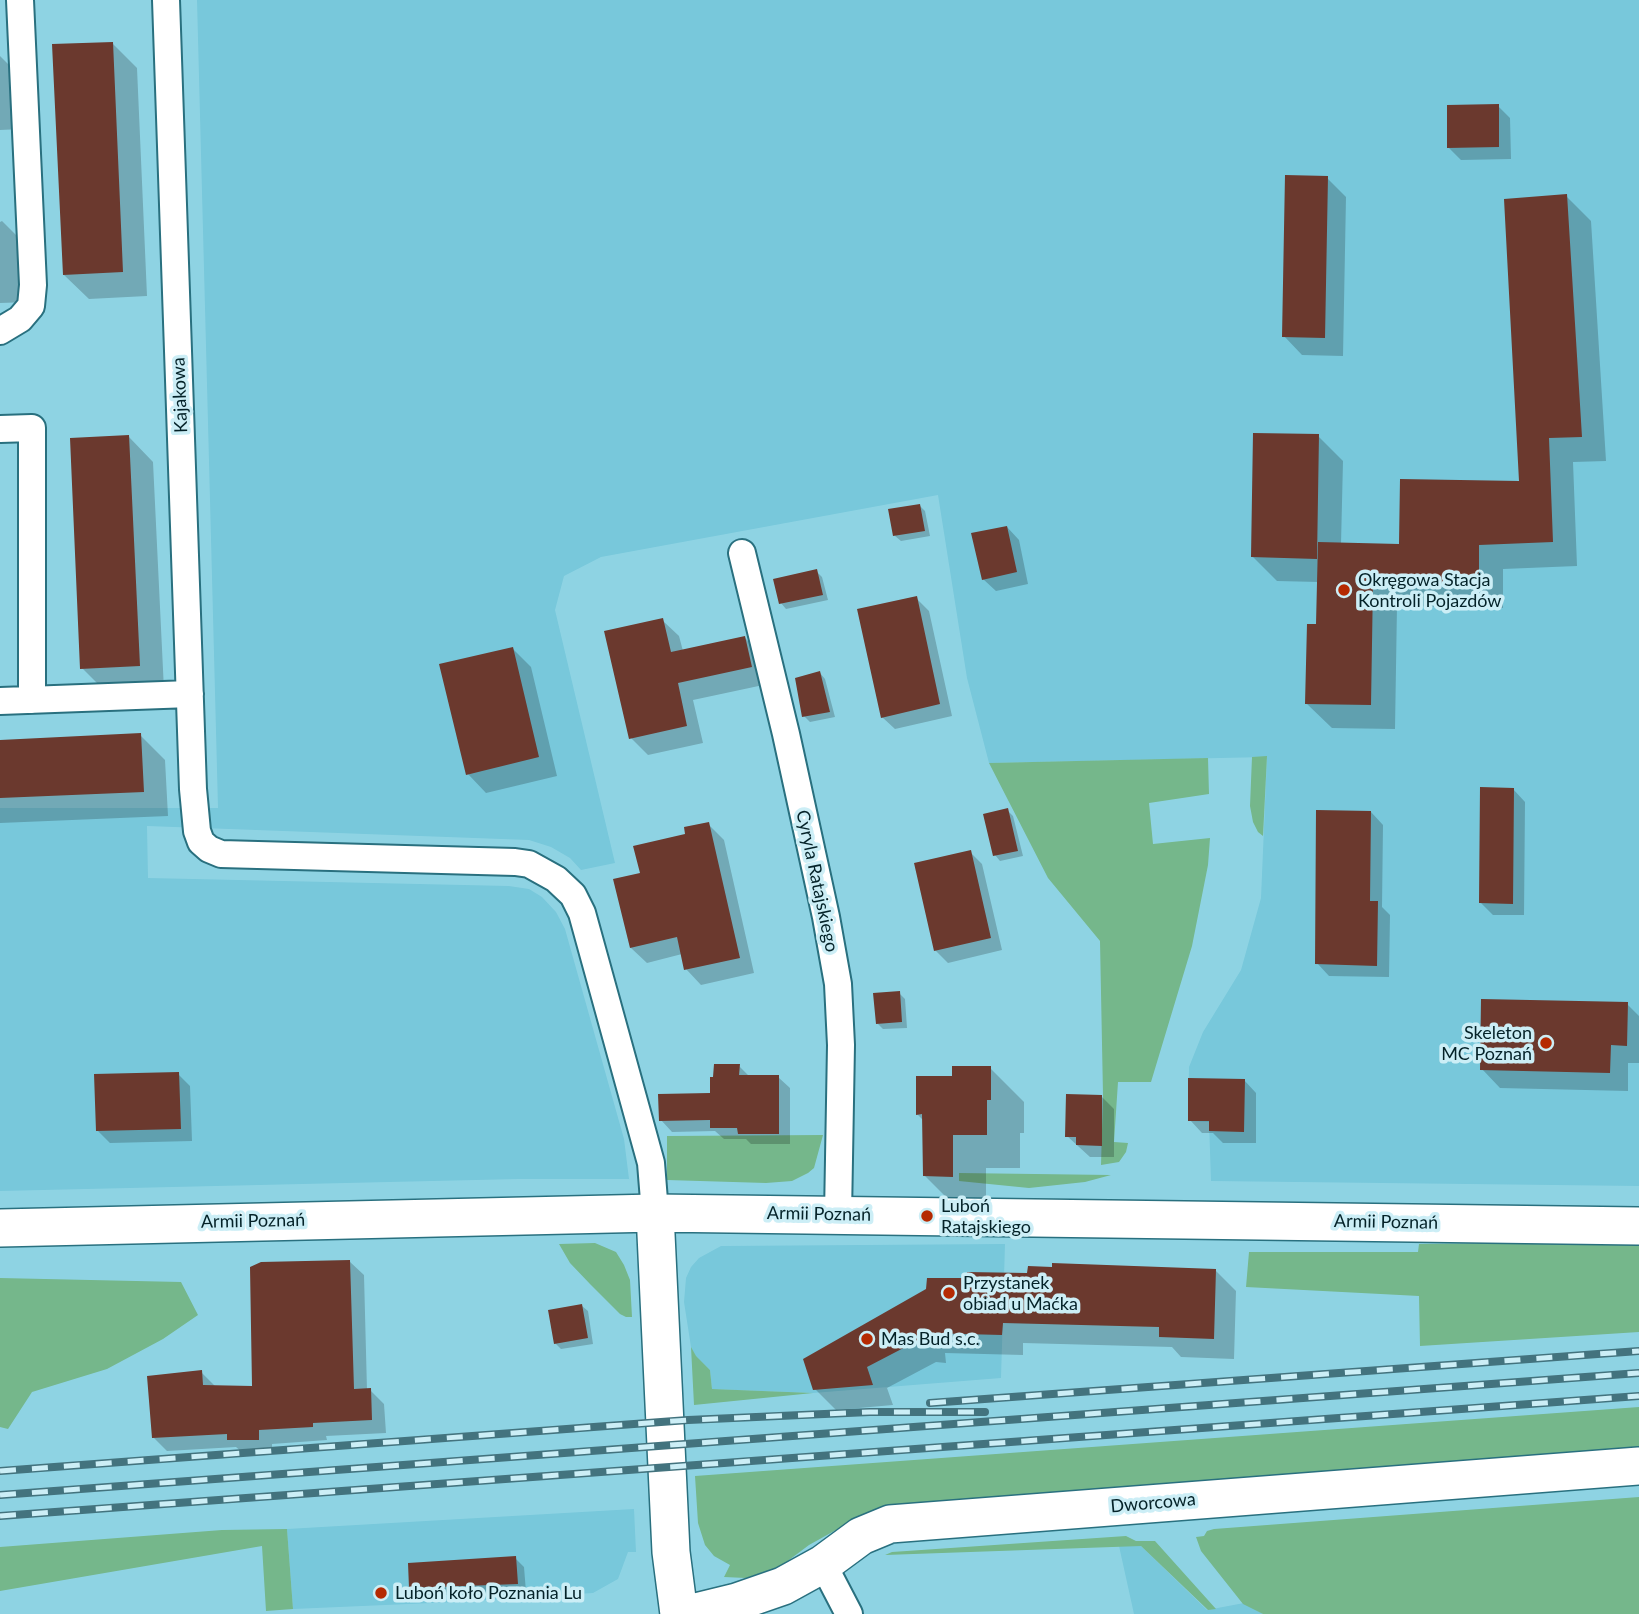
<!DOCTYPE html>
<html>
<head>
<meta charset="utf-8">
<style>
  body { margin:0 }
  canvas { display:block; background:#8ed3e3 }
</style>
</head>
<body>
<canvas width="1639" height="1614"></canvas>
<script>
const ctx = document.querySelector('canvas').getContext('2d');
ctx.lineJoin = 'round';
function fill(path, color) {
  ctx.fillStyle = color;
  ctx.fill(path, 'evenodd');
}
function poly(rows) {
  const path = new Path2D();
  for (const r of rows) {
    path.moveTo(r[0], r[1]);
    for (let i = 2; i < r.length; i += 2) path.lineTo(r[i], r[i + 1]);
  }
  return path;
}
function trace(path, color, width, dash) {
  ctx.strokeStyle = color;
  ctx.lineWidth = width;
  ctx.lineCap = dash ? 'butt' : 'round';
  ctx.setLineDash(dash || []);
  ctx.stroke(path);
}
function label(font, color, halo, rows, align = 'center') {
  ctx.font = font + ' Lato,sans-serif';
  ctx.lineWidth = 7;
  ctx.setLineDash([]);
  ctx.textBaseline = 'middle';
  ctx.strokeStyle = halo;
  ctx.fillStyle = color;
  for (const [text, x, y, turn = 0] of rows) {
    ctx.save();
    ctx.translate(x, y);
    ctx.rotate((+turn || 0) * Math.PI / 180);
    ctx.textAlign = isNaN(turn) ? turn : align;
    if (halo) ctx.strokeText(text, 0, 0);
    ctx.fillText(text, 0, 0);
    ctx.restore();
  }
}
const built = poly([
  [197,0,1639,0,1639,1186,1211,1181,1209,1122,1188,1121,1189,1067,1203,1032,1241,970,1261,898,1267,757,989,763,967,678,938,495,601,557,564,576,555,610,615,863,581,870,570,858,551,847,529,840,147,826,148,878,509,886,529,889,542,897,556,912,565,929,624,1139,629,1179,519,1179,0,1191,0,808,218,808],
  [1005,1244,1001,1378,813,1393,712,1389,710,1370,695,1356,691,1347,684,1302,686,1278,691,1267,699,1258,721,1246],
  [634,1509,636,1552,628,1552,618,1579,593,1593,455,1602,293,1609,287,1529],
  [1119,1546,1141,1546,1207,1610,1244,1603,1263,1614,1134,1614]
]);
const green = poly([
  [1267,756,1263,836,1258,832,1253,822,1250,806,1252,757],
  [1208,758,1209,794,1149,803,1153,844,1210,838,1208,865,1192,946,1151,1082,1118,1082,1114,1142,1128,1143,1126,1152,1119,1162,1101,1165,1103,1095,1100,941,1048,878,989,763],
  [823,1135,814,1168,808,1173,792,1181,766,1183,667,1180,667,1136],
  [959,1173,1111,1175,1085,1182,1029,1188,959,1181],
  [595,1243,616,1252,624,1265,630,1280,632,1317,626,1317,620,1314,590,1284,570,1263,559,1244],
  [1501,1243,1639,1245,1639,1332,1420,1346,1419,1296,1246,1287,1249,1252,1418,1252,1419,1244],
  [0,1278,181,1282,198,1315,163,1339,107,1369,32,1392,8,1429,0,1427],
  [691,1347,696,1356,710,1370,712,1389,813,1393,694,1405],
  [1639,1407,1639,1450,845,1525,809,1545,781,1566,746,1578,724,1577,730,1565,714,1556,705,1545,698,1523,695,1476],
  [1639,1497,1639,1614,1263,1614,1243,1604,1201,1551,1196,1537,1204,1536,1207,1531,1214,1529],
  [287,1529,293,1609,266,1611,262,1546,0,1591,0,1547,222,1530],
  [1126,1536,1136,1541,1155,1541,1216,1609,1208,1610,1141,1546,885,1555,892,1552]
]);
const shadow = poly([
  [112,43,137,68,147,296,89,299,64,275],
  [0,56,19,75,22,129,0,130],
  [1498,106,1510,118,1511,159,1461,160,1449,148],
  [1327,178,1346,197,1343,356,1302,355,1284,336],
  [1566,196,1591,221,1606,461,1573,462,1577,566,1503,569,1503,608,1397,606,1395,729,1332,728,1307,704,1318,626,1319,582,1277,581,1253,557,1318,436,1343,461,1341,544,1400,545,1521,483],
  [2,221,27,246,30,302,0,303,0,222],
  [129,437,153,462,164,690,106,692,82,668],
  [920,506,925,511,930,536,901,541,895,536],
  [1007,527,1019,540,1028,584,996,591,983,579],
  [816,571,822,577,828,600,786,609,781,603],
  [916,598,929,611,952,716,895,729,882,717],
  [662,620,679,636,683,651,745,638,762,655,768,684,693,700,703,743,648,755,631,738],
  [512,648,531,667,557,776,486,793,468,774],
  [820,673,825,679,835,717,810,722,804,716],
  [140,735,165,760,168,816,0,823,0,741],
  [1513,789,1525,802,1524,915,1493,915,1481,903],
  [1007,810,1013,816,1023,856,1000,861,995,855],
  [1371,812,1383,825,1382,907,1390,915,1389,977,1329,976,1317,963],
  [708,824,724,840,754,973,701,985,686,969,682,954,647,963,631,948,642,874,687,835],
  [970,852,982,864,1002,950,948,963,935,950],
  [899,993,905,999,907,1028,883,1029,878,1024],
  [1627,1004,1639,1016,1639,1063,1628,1063,1628,1091,1500,1088,1482,1069],
  [739,1066,750,1077,778,1077,790,1088,790,1144,751,1144,746,1139,724,1139,715,1131,672,1132,661,1120,712,1094],
  [990,1068,1024,1102,1024,1133,1020,1133,1020,1168,986,1168,986,1210,959,1210,925,1176,924,1121,917,1114,954,1078],
  [178,1074,190,1086,192,1141,110,1143,98,1131],
  [1244,1080,1256,1093,1256,1143,1223,1143,1213,1133,1202,1133,1190,1120],
  [1102,1097,1114,1109,1114,1157,1090,1157,1067,1136],
  [349,1261,364,1275,367,1390,370,1390,384,1404,386,1433,326,1436,327,1440,272,1444,272,1453,243,1453,236,1447,167,1451,153,1437,201,1372,215,1386,254,1387],
  [1216,1271,1236,1291,1234,1359,1181,1357,1172,1347,1023,1343,1023,1355,945,1353,946,1363,936,1362,887,1388,893,1405,836,1410,815,1389,969,1280,1029,1275],
  [582,1306,588,1311,593,1344,561,1349,555,1343],
  [515,1558,524,1567,526,1592,419,1596,410,1587]
]);
const building = poly([
  [113,42,123,272,63,275,52,44],
  [1499,104,1499,147,1447,148,1447,105],
  [1285,175,1328,176,1325,338,1282,337],
  [1567,194,1582,437,1549,438,1553,542,1479,545,1479,584,1373,582,1371,705,1305,704,1307,624,1316,624,1318,542,1399,544,1400,479,1519,481,1504,199],
  [1253,433,1319,434,1317,559,1251,557],
  [129,435,140,666,80,669,70,438],
  [920,504,925,531,893,536,888,509],
  [1007,526,1017,572,982,580,971,533],
  [817,569,823,595,779,604,773,579],
  [917,596,940,704,881,718,857,609],
  [663,618,671,652,745,636,752,667,678,683,687,726,629,739,604,631],
  [513,647,539,757,466,775,439,664],
  [820,671,830,712,802,717,795,678],
  [141,733,144,792,0,798,0,740],
  [1480,787,1514,788,1513,904,1479,903],
  [1008,808,1018,851,993,856,983,814],
  [1316,810,1371,811,1370,901,1378,901,1377,966,1315,964],
  [709,822,740,958,684,970,677,937,630,948,613,879,640,873,633,846,685,834,684,827],
  [971,850,991,938,934,951,914,863],
  [900,991,902,1022,876,1024,873,993],
  [1481,999,1628,1002,1627,1046,1611,1045,1610,1073,1480,1070],
  [714,1064,740,1064,739,1075,779,1075,779,1134,738,1134,737,1128,710,1128,710,1120,659,1121,658,1094,710,1093,710,1077,713,1077],
  [952,1066,991,1066,991,1100,987,1100,987,1135,953,1135,953,1177,923,1176,922,1114,916,1115,916,1076,952,1076],
  [179,1072,181,1129,96,1131,94,1074],
  [1188,1078,1245,1079,1244,1132,1209,1131,1209,1121,1188,1121],
  [1066,1094,1102,1095,1102,1146,1076,1145,1076,1137,1065,1137],
  [350,1260,354,1389,371,1388,372,1420,313,1423,313,1427,259,1430,259,1440,227,1440,227,1434,152,1438,147,1376,202,1370,203,1385,252,1386,250,1267,261,1262],
  [1052,1263,1216,1269,1214,1339,1159,1337,1159,1327,1003,1323,1002,1335,925,1333,926,1343,915,1342,867,1367,873,1385,813,1390,803,1359,926,1289,927,1278,967,1278,967,1272,1027,1273,1028,1266,1052,1267],
  [582,1304,588,1338,554,1344,548,1310],
  [516,1556,518,1584,409,1588,408,1563]
]);
const street = poly([
  [166,0,193,789,197,831,201,842,209,849,221,854,515,862,529,864,556,879,573,895,582,913,651,1163,655,1213],
  [0,331,20,319,31,306,33,285,20,0],
  [0,429,32,428,32,700],
  [742,553,786,734,826,917,838,984,841,1045,838,1215],
  [0,701,190,694],
  [823,1564,849,1614]
]);
const secondary = poly([
  [655,1213,671,1552,679,1614],
  [0,1228,655,1213,1639,1226],
  [688,1614,737,1602,783,1586,823,1564,861,1536,890,1524,1639,1466]
]);
const rail = poly([
  [930,1403,1639,1351],
  [0,1471,688,1420,870,1412,985,1412],
  [0,1495,1639,1373],
  [0,1516,1639,1396]
]);
const markers = [
  [1344,590,7,"#b52a02"],
  [1546,1043,7,"#b52a02"],
  [927,1216,7,"#b52a02"],
  [949,1293,7,"#b52a02"],
  [867,1339,7,"#b52a02"],
  [381,1593,7,"#b52a02"]
];
const streetNames = [
  ["Kajakowa",180,395,-92],
  ["Cyryla Ratajskiego",817,881,78],
  ["Armii Poznań",819,1214,1],
  ["Armii Poznań",253,1221,-1],
  ["Armii Poznań",1386,1222,1],
  ["Dworcowa",1153,1503,-5]
];
const poiNames = [
  ["Okręgowa Stacja",1358,580],
  ["Kontroli Pojazdów",1358,601],
  ["Skeleton",1532,1033,"right"],
  ["MC Poznań",1532,1054,"right"],
  ["Luboń",941,1206],
  ["Ratajskiego",941,1227],
  ["Przystanek",963,1283],
  ["obiad u Maćka",963,1304],
  ["Mas Bud s.c.",881,1339],
  ["Luboń koło Poznania Lu",395,1593]
];
fill(built, '#78c8db');
fill(green, '#75b78b');
fill(shadow, '#0003');
fill(building, '#6b392e');
trace(street, '#29707f', 30);
trace(secondary, '#29707f', 40);
trace(street, '#fff', 26);
trace(secondary, '#fff', 37);
trace(rail, '#43737e', 8);
trace(rail, '#cceef6', 5, [16]);
for (const [x, y, r, color] of markers) {
  const dot = new Path2D();
  dot.arc(x, y, r, 0, 2 * Math.PI);
  ctx.fillStyle = color;
  ctx.fill(dot);
  trace(dot, '#cceef6', 2.5);
}
label('18px', '#042228', '#cceef6', streetNames);
label('18px', '#042228', '#cceef6', poiNames, 'left');
</script>
</body>
</html>
